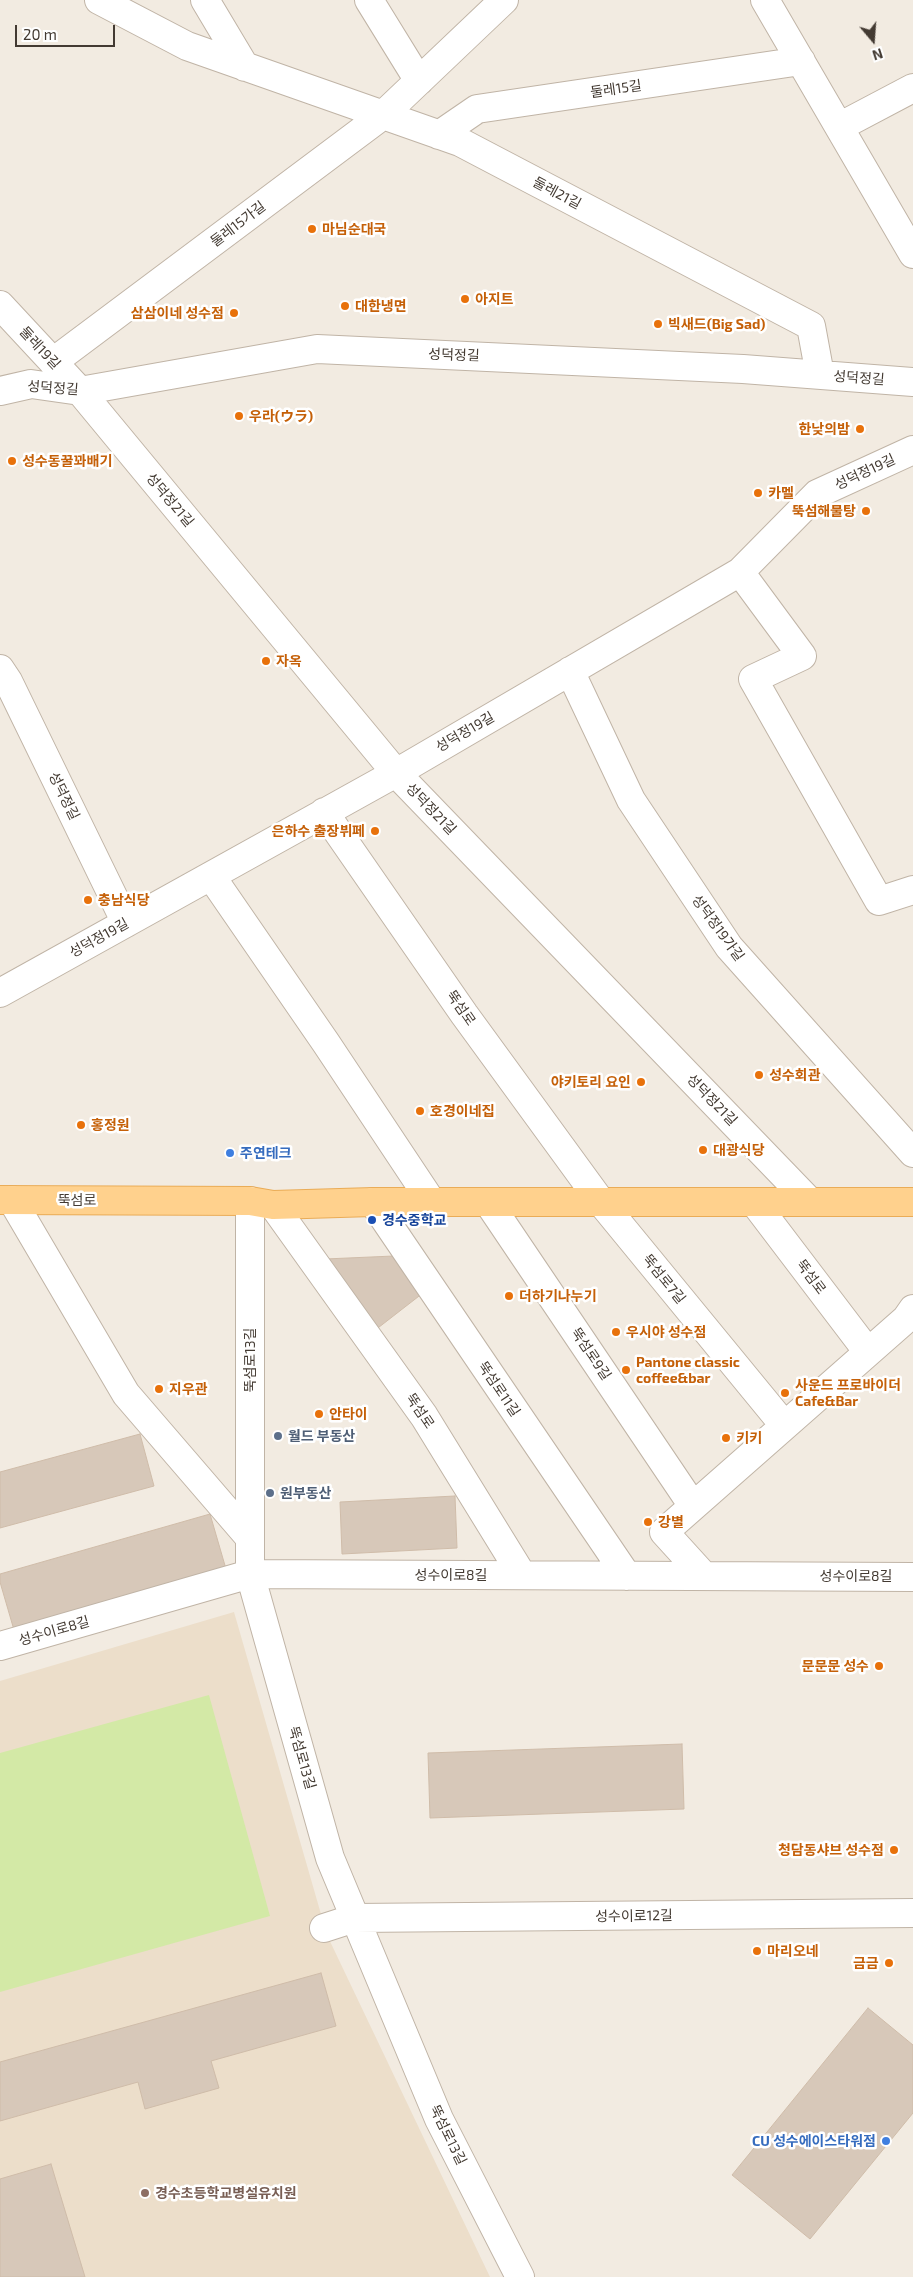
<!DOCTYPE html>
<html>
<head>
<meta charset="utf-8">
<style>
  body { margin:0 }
  #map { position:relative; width:913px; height:2277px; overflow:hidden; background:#f2ebe1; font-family:"Exo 2",sans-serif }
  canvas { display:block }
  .north { position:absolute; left:848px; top:15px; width:50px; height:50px; -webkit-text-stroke:4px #fff; paint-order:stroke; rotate:162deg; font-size:14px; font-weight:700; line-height:20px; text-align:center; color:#433a32 }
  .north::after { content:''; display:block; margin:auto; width:18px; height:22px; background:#433a32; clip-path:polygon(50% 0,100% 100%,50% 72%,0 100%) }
  .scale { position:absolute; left:15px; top:25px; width:100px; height:22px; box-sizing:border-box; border:2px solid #433a32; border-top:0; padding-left:6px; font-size:15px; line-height:18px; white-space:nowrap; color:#433a32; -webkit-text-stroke:4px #fff; paint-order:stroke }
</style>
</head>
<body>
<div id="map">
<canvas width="913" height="2277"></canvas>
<div class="north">N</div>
<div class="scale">20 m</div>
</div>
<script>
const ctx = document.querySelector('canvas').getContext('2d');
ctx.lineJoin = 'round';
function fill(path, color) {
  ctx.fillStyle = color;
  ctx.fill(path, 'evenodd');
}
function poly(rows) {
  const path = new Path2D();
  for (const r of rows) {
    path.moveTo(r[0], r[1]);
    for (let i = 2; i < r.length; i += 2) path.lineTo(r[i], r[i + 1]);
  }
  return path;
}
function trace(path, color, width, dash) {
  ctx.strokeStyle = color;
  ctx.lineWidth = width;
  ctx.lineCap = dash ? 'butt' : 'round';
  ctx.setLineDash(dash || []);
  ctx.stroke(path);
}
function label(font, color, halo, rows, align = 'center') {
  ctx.font = font + ' "Exo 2","Noto Sans KR","Noto Sans JP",sans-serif';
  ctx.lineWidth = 5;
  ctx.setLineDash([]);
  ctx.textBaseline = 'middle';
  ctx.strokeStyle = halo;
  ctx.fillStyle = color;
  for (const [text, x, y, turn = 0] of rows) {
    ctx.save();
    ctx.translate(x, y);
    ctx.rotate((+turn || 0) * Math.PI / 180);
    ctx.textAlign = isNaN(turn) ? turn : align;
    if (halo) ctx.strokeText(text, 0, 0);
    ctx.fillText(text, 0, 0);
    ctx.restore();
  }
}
const education = poly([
  [234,1612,327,1935,490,2277,0,2277,0,1681]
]);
const green = poly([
  [209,1695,270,1916,0,1992,0,1753]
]);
const building = poly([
  [394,1256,423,1293,374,1331,325,1259,394,1256],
  [140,1434,154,1486,0,1528,0,1472,140,1434],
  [455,1496,457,1548,342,1554,340,1502,455,1496],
  [210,1514,226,1569,14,1630,0,1582,0,1574,210,1514],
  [682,1744,684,1809,430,1818,428,1753,682,1744],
  [321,1973,336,2026,211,2061,219,2088,145,2109,138,2082,0,2121,0,2062,321,1973],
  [868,2008,913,2045,913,2113,810,2239,732,2175,868,2008],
  [51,2164,85,2277,0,2277,0,2179,51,2164]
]);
const minor = poly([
  [99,0,187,46,460,142,811,326,820,375],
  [205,0,245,67],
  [369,0,419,81],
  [765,0,913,254],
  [839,127,913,88],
  [439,135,477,109,801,61],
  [0,305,80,391,396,773,810,1202],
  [53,362,383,115,504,0],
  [0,391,31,384,80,391,317,349,743,369,913,382],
  [740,572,802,656,753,679,879,901,913,890],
  [0,669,8,681,126,923],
  [570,671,631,800,729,947,913,1153],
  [324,812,464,1014,601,1202,784,1425],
  [211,876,326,1043,431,1201],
  [0,993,396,773,740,572,817,494,913,450],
  [12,1200,126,1394,250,1538],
  [250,1201,250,1574,330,1858,439,2119,520,2277],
  [373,1202,627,1576],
  [488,1202,693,1506],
  [754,1202,868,1352],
  [273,1205,424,1416,522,1575],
  [704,1576,664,1532,906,1319,913,1309],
  [0,1646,250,1574,913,1577],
  [324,1928,355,1918,913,1913]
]);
const major = poly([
  [0,1200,250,1201,273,1205,373,1202,913,1202]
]);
const markers = [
  [312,229,5,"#e8710a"],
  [465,299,5,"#e8710a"],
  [345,306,5,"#e8710a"],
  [234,313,5,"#e8710a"],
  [658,324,5,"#e8710a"],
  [239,416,5,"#e8710a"],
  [860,429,5,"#e8710a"],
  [12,461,5,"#e8710a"],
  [758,493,5,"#e8710a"],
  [866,511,5,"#e8710a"],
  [266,661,5,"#e8710a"],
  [375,831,5,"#e8710a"],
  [88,900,5,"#e8710a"],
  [759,1075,5,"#e8710a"],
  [641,1082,5,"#e8710a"],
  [420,1111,5,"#e8710a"],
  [81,1125,5,"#e8710a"],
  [703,1150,5,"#e8710a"],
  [230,1153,5,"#3f7fe0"],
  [372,1220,5,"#1a4fb4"],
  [509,1296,5,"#e8710a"],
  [616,1332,5,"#e8710a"],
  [626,1370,5,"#e8710a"],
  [159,1389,5,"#e8710a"],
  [785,1393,5,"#e8710a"],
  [319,1414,5,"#e8710a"],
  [278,1436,5,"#5c6f8a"],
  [726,1438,5,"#e8710a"],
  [270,1493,5,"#5c6f8a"],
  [648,1522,5,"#e8710a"],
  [879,1666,5,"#e8710a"],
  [894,1850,5,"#e8710a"],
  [757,1951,5,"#e8710a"],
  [889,1963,5,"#e8710a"],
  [886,2141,5,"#3f7fe0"],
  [145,2193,5,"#8d6e63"]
];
const streetNames = [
  ["둘레15길",616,89,-8],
  ["둘레21길",557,193,28],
  ["둘레15가길",238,224,-37],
  ["둘레19길",40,348,47],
  ["성덕정길",454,355,2],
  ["성덕정길",859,378,4],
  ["성덕정길",53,388,4],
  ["성덕정19길",865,472,-25],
  ["성덕정21길",170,500,50],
  ["성덕정19길",465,732,-30],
  ["성덕정길",64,796,64],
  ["성덕정21길",431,809,46],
  ["성덕정19가길",718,928,54],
  ["성덕정19길",99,938,-29],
  ["뚝섬로",461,1008,55],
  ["성덕정21길",712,1100,46],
  ["뚝섬로",77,1200],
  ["뚝섬로",811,1277,53],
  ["뚝섬로7길",664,1279,51],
  ["뚝섬로9길",591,1354,56],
  ["뚝섬로13길",250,1360,-90],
  ["뚝섬로11길",499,1389,56],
  ["뚝섬로",420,1411,56],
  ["성수이로8길",451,1575],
  ["성수이로8길",856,1576],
  ["성수이로8길",54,1631,-16],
  ["뚝섬로13길",302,1758,74],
  ["성수이로12길",634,1916,-1],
  ["뚝섬로13길",448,2135,64]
];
const foodNames = [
  ["마님순대국",322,229],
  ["아지트",475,299],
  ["대한냉면",355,306],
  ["삼삼이네 성수점",224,313,"right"],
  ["빅새드(Big Sad)",668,324],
  ["우라(ウラ)",249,416],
  ["한낮의밤",850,429,"right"],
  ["성수동꿀꽈배기",22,461],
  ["카멜",768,493],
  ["뚝섬해물탕",856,511,"right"],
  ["자옥",276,661],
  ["은하수 출장뷔페",365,831,"right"],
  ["충남식당",98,900],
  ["성수회관",769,1075],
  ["야키토리 요인",631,1082,"right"],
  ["호경이네집",430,1111],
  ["홍정원",91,1125],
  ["대광식당",713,1150],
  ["더하기나누기",519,1296],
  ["우시야 성수점",626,1332],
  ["Pantone classic",636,1362],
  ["coffee&bar",636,1378],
  ["사운드 프로바이더",795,1385],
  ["Cafe&Bar",795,1401],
  ["지우관",169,1389],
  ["안타이",329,1414],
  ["키키",736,1438],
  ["강별",658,1522],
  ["문문문 성수",869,1666,"right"],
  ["청담동샤브 성수점",884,1850,"right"],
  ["마리오네",767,1951],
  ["금금",879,1963,"right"]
];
const shopNames = [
  ["주연테크",240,1153],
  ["CU 성수에이스타워점",876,2141,"right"]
];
const transitNames = [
  ["경수중학교",382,1220]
];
const serviceNames = [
  ["월드 부동산",288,1436],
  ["원부동산",280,1493]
];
const educationNames = [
  ["경수초등학교병설유치원",155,2193]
];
fill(education, '#ecdeca');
fill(green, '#d3e9a6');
fill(building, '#d7c8b9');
trace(building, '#cfbca9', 1);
trace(minor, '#c0b4a6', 30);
trace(major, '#eaac57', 30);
trace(minor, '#fff', 28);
trace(major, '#ffd18d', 28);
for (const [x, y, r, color] of markers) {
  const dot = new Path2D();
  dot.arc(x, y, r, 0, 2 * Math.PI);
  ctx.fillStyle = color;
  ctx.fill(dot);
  trace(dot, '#fff', 2);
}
label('14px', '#433a32', '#fff', streetNames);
label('bold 14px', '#c56008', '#fff', foodNames, 'left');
label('bold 14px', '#366cbe', '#fff', shopNames, 'left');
label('bold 14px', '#164399', '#fff', transitNames, 'left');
label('bold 14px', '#4e5e75', '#fff', serviceNames, 'left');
label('bold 14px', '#785e54', '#fff', educationNames, 'left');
</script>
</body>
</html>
